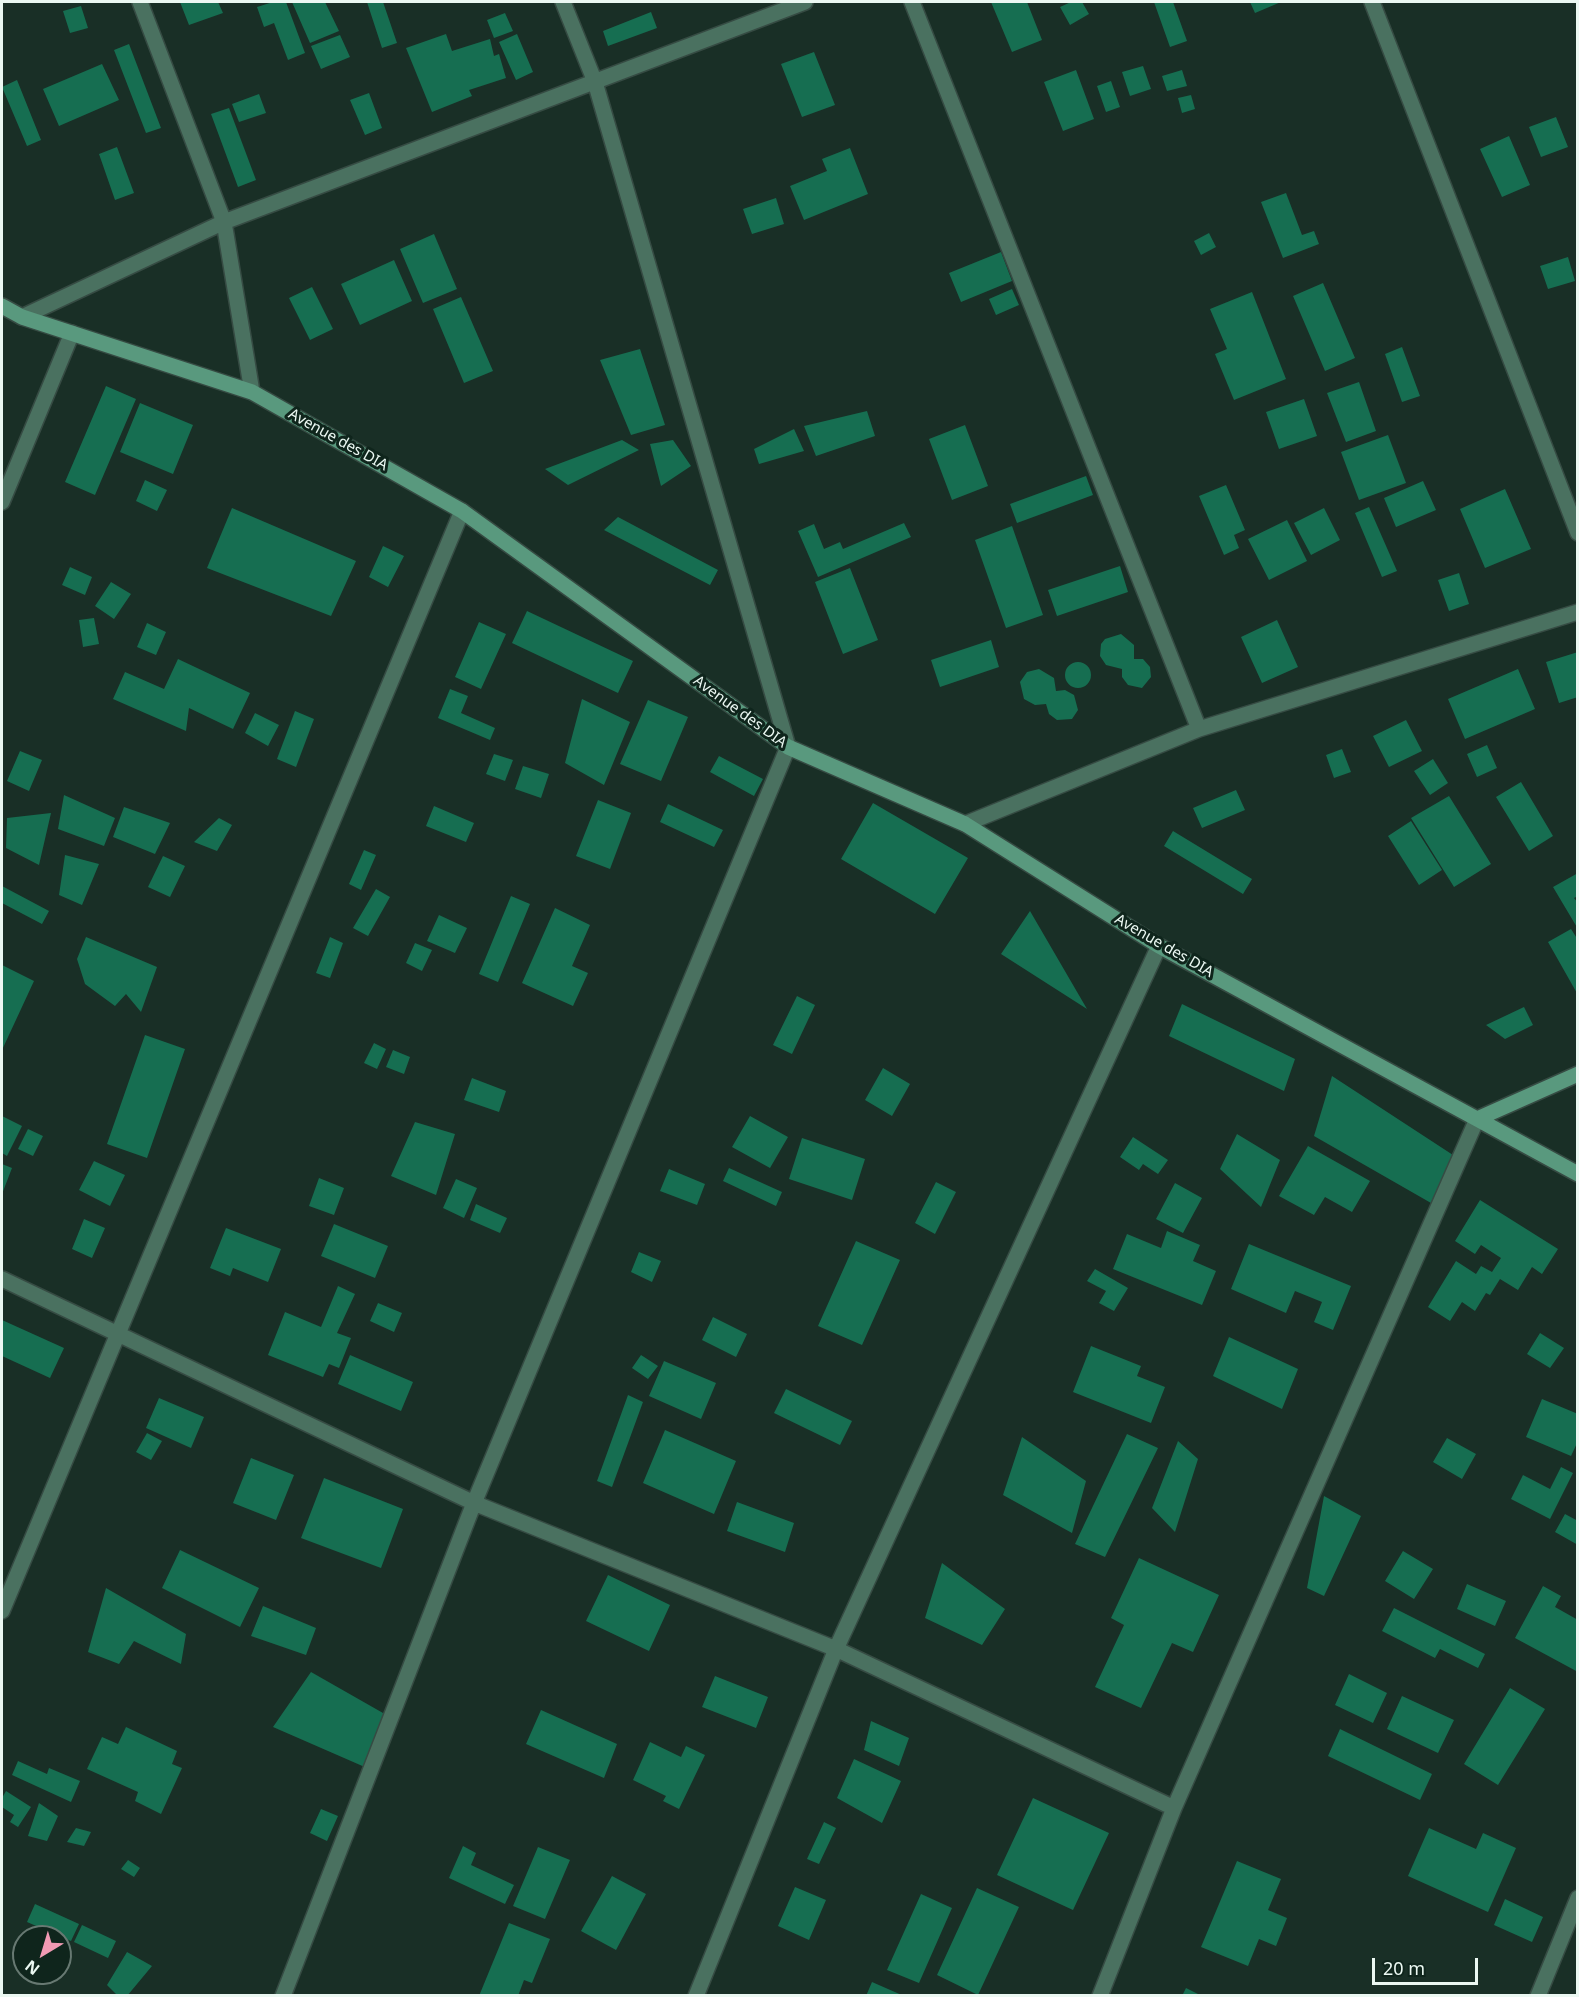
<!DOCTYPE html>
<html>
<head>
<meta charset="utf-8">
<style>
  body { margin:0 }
  #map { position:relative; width:1579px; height:1997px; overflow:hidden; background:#192f26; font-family:"Noto Sans",sans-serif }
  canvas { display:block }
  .frame { position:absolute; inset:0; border:3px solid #ebf8f2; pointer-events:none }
  .north { position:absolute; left:12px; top:1925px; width:60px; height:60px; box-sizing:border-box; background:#0f251c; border:2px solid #677972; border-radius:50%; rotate:218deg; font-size:16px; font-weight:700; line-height:24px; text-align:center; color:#ebf8f2 }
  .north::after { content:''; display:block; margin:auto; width:21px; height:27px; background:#f19ab3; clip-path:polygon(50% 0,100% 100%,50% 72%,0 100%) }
  .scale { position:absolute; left:1372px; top:1958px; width:106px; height:27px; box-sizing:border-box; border:3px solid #ebf8f2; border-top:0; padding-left:8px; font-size:18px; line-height:21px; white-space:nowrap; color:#ebf8f2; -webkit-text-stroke:4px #0f251c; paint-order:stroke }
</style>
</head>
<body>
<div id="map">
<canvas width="1579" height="1997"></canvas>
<div class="frame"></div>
<div class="north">N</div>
<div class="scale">20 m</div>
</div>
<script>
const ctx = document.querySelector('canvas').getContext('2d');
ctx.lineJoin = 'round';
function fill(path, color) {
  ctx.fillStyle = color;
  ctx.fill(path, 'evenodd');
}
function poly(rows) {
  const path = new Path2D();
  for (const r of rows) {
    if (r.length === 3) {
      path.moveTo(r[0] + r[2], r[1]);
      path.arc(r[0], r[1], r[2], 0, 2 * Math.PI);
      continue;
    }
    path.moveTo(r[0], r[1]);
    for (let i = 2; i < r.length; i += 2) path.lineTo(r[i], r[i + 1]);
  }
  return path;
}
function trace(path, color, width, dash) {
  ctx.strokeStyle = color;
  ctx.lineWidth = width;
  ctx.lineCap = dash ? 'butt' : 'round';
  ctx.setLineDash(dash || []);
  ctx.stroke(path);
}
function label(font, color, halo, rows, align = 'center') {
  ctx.font = font + ' "Noto Sans",sans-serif';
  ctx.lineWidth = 6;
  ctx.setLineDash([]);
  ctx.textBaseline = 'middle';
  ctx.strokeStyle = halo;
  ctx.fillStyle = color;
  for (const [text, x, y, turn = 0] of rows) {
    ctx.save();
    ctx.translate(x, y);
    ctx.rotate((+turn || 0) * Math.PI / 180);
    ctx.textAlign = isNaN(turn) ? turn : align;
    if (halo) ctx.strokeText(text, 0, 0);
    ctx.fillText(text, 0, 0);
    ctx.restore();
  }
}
const building = poly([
  [180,2,218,2,223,13,189,25],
  [273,2,286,2,305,53,288,60,274,23,264,27,257,7],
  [292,2,325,2,339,31,310,43],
  [367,2,383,2,397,43,382,48],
  [991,2,1027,2,1042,40,1012,52],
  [1071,2,1082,2,1089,14,1070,25,1060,7],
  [1154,2,1173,2,1187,41,1170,47],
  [1250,2,1281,2,1255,13],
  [81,6,88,28,70,33,63,11],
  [651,12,657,28,608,46,603,31],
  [505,13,513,31,494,38,487,20],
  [446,34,452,51,490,39,494,56,499,54,506,78,469,90,472,96,432,112,406,48],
  [517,34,533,72,516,80,499,42],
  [340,35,350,57,321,69,311,46],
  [129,44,161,128,146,133,114,50],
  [814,52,835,105,802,117,781,64],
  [102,64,119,100,59,126,43,89],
  [1143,66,1151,89,1130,96,1122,72],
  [1076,70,1094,119,1063,131,1044,82],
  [1182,70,1187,86,1167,91,1162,76],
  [17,80,41,140,27,146,2,87],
  [1111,81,1120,107,1106,112,1097,86],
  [369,93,382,128,365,135,350,100],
  [259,94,266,113,239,122,232,104],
  [1191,95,1195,109,1182,113,1178,98],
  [229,108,256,180,238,187,211,114],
  [1556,117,1568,147,1541,157,1529,127],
  [1509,136,1530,185,1502,197,1480,149],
  [117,147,134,193,115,200,99,154],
  [850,148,868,194,804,220,790,186,827,171,822,159],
  [1286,193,1302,235,1314,231,1319,244,1283,258,1261,202],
  [776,198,784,224,752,234,743,209],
  [1209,233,1216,247,1201,255,1194,241],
  [434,234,457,289,423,303,400,249],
  [1001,252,1012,281,961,302,949,273],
  [1568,257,1575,281,1548,289,1540,266],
  [394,260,412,301,360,325,341,284],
  [1323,283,1355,358,1325,371,1293,296],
  [312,287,333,329,310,340,289,298],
  [1012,289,1019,305,996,315,989,299],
  [1252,292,1286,379,1234,400,1215,354,1227,349,1210,309],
  [461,297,493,371,464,383,433,309],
  [1402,347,1420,396,1402,402,1385,354],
  [640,349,665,425,631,435,600,360],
  [1359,382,1376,431,1346,442,1327,393],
  [106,386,136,399,95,495,65,482],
  [1304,399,1317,436,1279,449,1266,412],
  [140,403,193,425,173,474,120,452],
  [867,411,875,436,816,456,804,426],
  [965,425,988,486,952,500,929,439],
  [794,429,804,451,759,464,754,449],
  [1388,435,1406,483,1359,500,1341,452],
  [622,440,639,450,568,485,545,469],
  [673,440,691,466,661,486,650,444],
  [1086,476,1093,495,1017,523,1010,504],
  [145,480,167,490,157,511,136,501],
  [1423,481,1436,510,1396,527,1384,498],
  [1226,485,1245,530,1234,535,1239,548,1224,555,1199,496],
  [1505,489,1531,549,1485,568,1460,509],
  [1369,507,1397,571,1382,577,1355,513],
  [232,508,356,561,331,616,207,568],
  [1324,508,1340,540,1311,555,1294,523],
  [618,517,718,570,710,585,604,530],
  [1287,520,1307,561,1269,580,1248,539],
  [904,523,911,537,818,577,798,531,814,524,824,549,840,542,843,549],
  [1012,526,1043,615,1006,628,975,540],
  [383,546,404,556,388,587,369,577],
  [1120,566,1128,592,1057,616,1048,590],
  [70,567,92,577,85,595,62,585],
  [850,568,878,640,843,654,815,582],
  [1459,573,1469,604,1449,611,1438,580],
  [111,582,131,594,114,619,95,606],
  [527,611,633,661,618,693,512,643],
  [94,618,99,644,83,647,79,620],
  [1277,620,1298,667,1262,683,1241,637],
  [479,622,506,634,481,689,455,677],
  [147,623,166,632,156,655,137,647],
  [1121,634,1134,645,1134,659,1143,659,1150,667,1151,677,1142,688,1128,685,1122,677,1122,669,1106,665,1100,656,1101,644,1105,639],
  [991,640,999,667,940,687,931,660],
  [1578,652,1578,697,1559,703,1546,662],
  [178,659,250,693,233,729,189,708,186,731,113,699,125,672,164,689],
  [1078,675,13],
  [1039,669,1054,678,1056,691,1065,690,1074,695,1078,710,1072,719,1057,720,1049,714,1046,704,1035,705,1024,699,1020,682,1027,672],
  [1518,669,1535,709,1465,739,1448,699],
  [450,689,468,696,461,713,495,728,490,740,438,718],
  [582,699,630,722,604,785,565,763],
  [648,700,688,717,661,781,620,764],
  [295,711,314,719,296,767,277,759],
  [255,713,279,725,268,746,245,733],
  [1406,720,1422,751,1389,767,1373,736],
  [1487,745,1497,768,1477,777,1467,754],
  [1342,749,1351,772,1334,778,1326,755],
  [20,751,42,760,29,791,7,781],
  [494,754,513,760,505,781,486,774],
  [719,756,763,779,754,796,710,772],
  [1433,759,1448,783,1430,795,1414,771],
  [523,766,549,774,541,798,515,789],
  [1521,782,1553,836,1529,851,1496,797],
  [1236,790,1245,810,1202,828,1193,808],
  [64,795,115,818,104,846,58,829],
  [1449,796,1491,864,1454,887,1411,818],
  [598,800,631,813,610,869,576,856],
  [873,803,968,858,935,914,841,859],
  [668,804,723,830,714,847,660,822],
  [434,806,474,823,466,842,426,826],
  [124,807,170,823,155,854,113,837],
  [51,813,39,865,6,848,7,818],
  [219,818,232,825,217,851,194,842],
  [1411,821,1442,870,1419,885,1388,836],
  [1173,831,1252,879,1243,894,1164,846],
  [364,850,376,855,361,890,349,884],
  [65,855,99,864,82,905,59,895],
  [163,856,185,866,170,897,148,887],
  [1578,873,1578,896,1574,898,1578,903,1578,929,1553,887],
  [2,886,49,911,42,924,2,903],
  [376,889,390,897,368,936,353,928],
  [511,896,530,904,498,982,479,974],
  [555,908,590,925,572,966,588,973,573,1006,522,983],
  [1030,911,1087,1009,1001,954],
  [439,915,467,928,455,953,427,941],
  [1571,929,1578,940,1578,995,1548,942],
  [86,937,157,967,141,1012,126,994,115,1006,85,984,77,959],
  [330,937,343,943,330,978,316,973],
  [415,943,432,950,422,971,406,963],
  [2,965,34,981,2,1050],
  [797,996,815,1005,792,1054,773,1045],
  [1182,1004,1295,1059,1284,1091,1169,1036],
  [1524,1007,1533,1025,1505,1039,1486,1025],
  [145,1035,185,1049,147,1158,107,1144],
  [374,1043,386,1049,377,1069,364,1063],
  [393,1050,410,1057,404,1074,386,1067],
  [883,1068,910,1084,892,1116,865,1100],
  [1332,1076,1453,1155,1431,1203,1314,1136],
  [472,1078,506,1091,499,1112,464,1100],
  [2,1116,22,1126,7,1156,2,1153],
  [750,1116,788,1137,770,1168,732,1147],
  [415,1122,455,1134,436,1195,391,1176],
  [28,1129,43,1136,33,1156,18,1149],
  [1237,1134,1280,1160,1261,1207,1220,1169],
  [1133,1137,1168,1160,1158,1174,1143,1164,1139,1170,1120,1157],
  [802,1138,865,1159,852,1200,789,1179],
  [1308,1146,1370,1181,1352,1212,1325,1197,1314,1215,1279,1196],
  [94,1161,125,1175,110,1206,79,1190],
  [2,1164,12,1168,2,1194],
  [729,1168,782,1192,776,1206,723,1181],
  [669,1169,705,1184,697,1205,660,1191],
  [319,1178,344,1188,334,1215,309,1206],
  [456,1179,477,1188,464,1218,443,1208],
  [936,1182,956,1192,935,1234,915,1223],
  [1175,1183,1202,1198,1183,1233,1156,1219],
  [1480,1200,1558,1249,1542,1274,1532,1267,1518,1290,1500,1279,1490,1295,1486,1293,1475,1311,1462,1302,1450,1321,1428,1307,1456,1261,1476,1274,1481,1266,1492,1272,1501,1258,1481,1245,1475,1254,1455,1241],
  [476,1204,507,1218,500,1233,470,1220],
  [84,1219,105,1228,92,1258,72,1249],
  [334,1224,388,1246,375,1278,321,1256],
  [226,1228,281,1249,268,1282,233,1268,230,1276,210,1268],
  [1167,1231,1200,1245,1193,1261,1216,1271,1202,1305,1113,1269,1127,1234,1161,1248],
  [856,1241,900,1260,862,1345,818,1326],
  [1249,1244,1351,1286,1333,1330,1314,1322,1322,1302,1295,1291,1286,1313,1231,1289],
  [639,1252,661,1261,652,1282,631,1272],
  [1095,1269,1128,1288,1114,1311,1099,1303,1106,1291,1087,1281],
  [338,1286,355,1294,337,1333,351,1338,339,1368,329,1364,323,1377,268,1355,285,1312,321,1327],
  [378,1303,402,1313,394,1332,370,1321],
  [713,1317,747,1334,736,1357,702,1340],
  [2,1320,64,1348,50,1378,2,1356],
  [1540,1333,1564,1348,1550,1368,1527,1354],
  [1229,1337,1298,1369,1282,1409,1213,1376],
  [1091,1346,1141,1366,1137,1376,1165,1387,1151,1423,1073,1392],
  [350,1355,413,1382,401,1411,338,1384],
  [641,1355,658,1366,648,1379,632,1368],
  [664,1361,716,1383,701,1419,649,1396],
  [786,1389,852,1421,840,1445,774,1413],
  [628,1395,643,1402,612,1487,597,1481],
  [159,1398,204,1417,191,1448,146,1428],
  [1542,1399,1578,1414,1578,1441,1571,1456,1526,1437],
  [665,1430,736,1461,714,1514,643,1483],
  [147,1433,162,1441,151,1460,136,1452],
  [1127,1434,1158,1448,1105,1557,1075,1544],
  [1022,1437,1086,1481,1072,1533,1003,1495],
  [1447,1438,1476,1454,1462,1479,1433,1462],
  [1178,1441,1198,1459,1175,1532,1152,1508],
  [251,1458,294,1475,276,1520,233,1503],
  [1561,1467,1573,1473,1550,1519,1511,1499,1523,1475,1550,1489],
  [324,1478,403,1509,381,1568,301,1538],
  [1324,1496,1361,1516,1324,1596,1307,1588],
  [737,1502,794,1523,785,1552,727,1531],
  [1565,1514,1578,1521,1578,1545,1555,1532],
  [180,1550,259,1588,240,1627,162,1588],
  [1403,1551,1433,1569,1414,1599,1385,1581],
  [1139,1558,1219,1595,1193,1652,1172,1643,1141,1708,1095,1687,1124,1625,1111,1618],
  [942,1563,1005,1609,982,1645,925,1618],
  [608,1575,670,1605,649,1651,586,1621],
  [1467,1584,1506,1601,1495,1626,1457,1609],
  [1543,1586,1561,1596,1555,1607,1578,1620,1578,1672,1515,1638],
  [106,1588,186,1634,181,1664,134,1641,119,1664,88,1652],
  [263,1606,316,1628,306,1655,251,1636],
  [1394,1608,1485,1654,1478,1668,1440,1649,1435,1658,1382,1631],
  [311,1672,390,1717,367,1768,273,1727],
  [1349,1674,1387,1693,1373,1723,1335,1705],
  [715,1676,768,1697,756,1728,702,1707],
  [1510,1688,1545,1709,1498,1785,1464,1764],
  [1402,1696,1454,1720,1438,1753,1387,1729],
  [541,1710,617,1744,604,1778,526,1744],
  [871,1721,909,1738,899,1766,864,1750],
  [126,1727,177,1751,172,1764,182,1768,161,1814,135,1801,138,1792,87,1769,102,1737,118,1744],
  [1340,1729,1432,1774,1420,1800,1328,1756],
  [650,1742,681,1757,686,1746,705,1755,679,1809,663,1801,666,1796,633,1780],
  [854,1759,901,1781,882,1823,837,1798],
  [18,1761,47,1774,49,1768,80,1781,71,1802,12,1775],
  [6,1791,31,1807,18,1827,10,1822,14,1815,2,1807,2,1798],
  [1033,1798,1109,1833,1073,1910,997,1875],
  [39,1803,58,1816,47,1841,28,1836],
  [321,1809,338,1816,327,1841,310,1833],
  [824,1822,836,1828,819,1864,807,1859],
  [76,1828,91,1832,84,1846,67,1842],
  [1429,1828,1476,1849,1483,1833,1516,1848,1488,1912,1408,1876],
  [463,1846,476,1853,471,1865,514,1885,505,1904,449,1878],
  [538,1847,570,1860,545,1919,513,1906],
  [128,1860,140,1868,134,1877,121,1869],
  [1237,1861,1281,1879,1268,1910,1287,1918,1276,1946,1259,1939,1248,1966,1201,1947],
  [612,1876,646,1894,616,1950,581,1931],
  [795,1887,826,1900,809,1940,778,1926],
  [977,1888,1019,1907,978,1995,937,1975],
  [921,1894,952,1908,919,1983,887,1970],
  [1505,1899,1543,1917,1532,1942,1494,1925],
  [35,1904,79,1924,71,1941,27,1922],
  [509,1923,550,1939,532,1983,524,1980,518,1996,479,1996],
  [82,1925,116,1941,108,1958,74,1942],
  [127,1952,152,1966,127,1996,118,1996,107,1985],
  [872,1982,904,1996,866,1996],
  [1186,1988,1202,1996,1182,1996]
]);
const street = poly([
  [140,2,224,222,805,2],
  [912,2,1199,729],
  [1372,2,1578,533],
  [22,317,224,222,252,392],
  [2,502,72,333],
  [965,824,1199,729,1578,612],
  [2,1279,474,1503,836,1649,1174,1808],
  [2,1611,462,511],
  [283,1996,474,1503,788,747,595,82,563,2],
  [696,1996,836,1649,1159,946],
  [1100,1996,1174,1808,1477,1119],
  [1538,1996,1578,1898]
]);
const secondary = poly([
  [2,306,22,317,252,392,462,511,788,747,965,824,1159,946,1578,1174],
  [1477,1119,1578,1074]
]);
const streetNames = [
  ["Avenue des DIA",338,440,29],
  ["Avenue des DIA",740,712,36],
  ["Avenue des DIA",1164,946,30]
];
fill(building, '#166e51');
trace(street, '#364b43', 18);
trace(secondary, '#364b43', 18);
trace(street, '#4a7160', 15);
trace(secondary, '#59997e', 15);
label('15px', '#ebf8f2', '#0f251c', streetNames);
</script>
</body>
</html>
